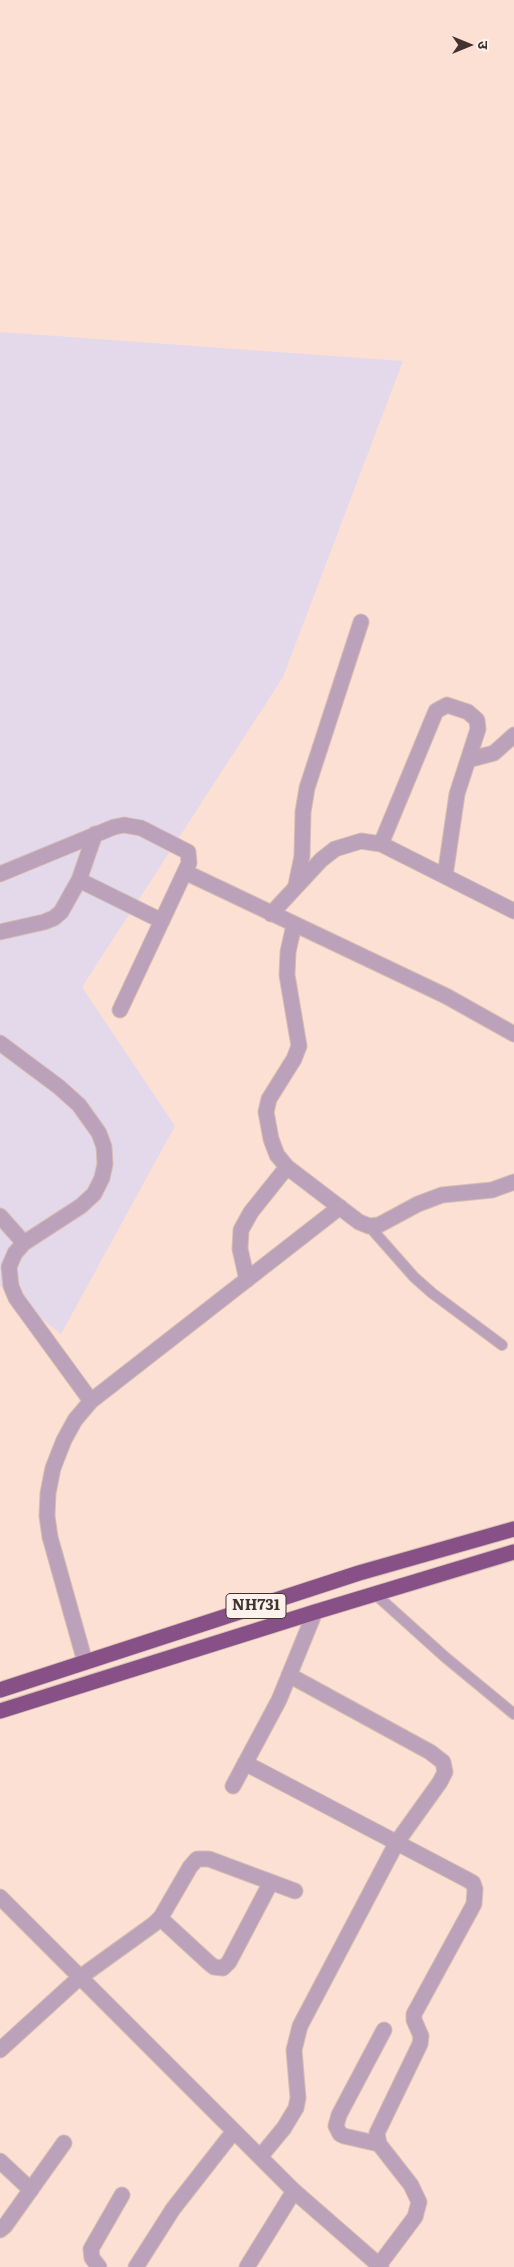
<!DOCTYPE html>
<html>
<head>
<meta charset="utf-8">
<style>
  body { margin:0 }
  #map { position:relative; width:514px; height:2267px; overflow:hidden; background:#fce0d4; font-family:Literata,"Noto Sans Devanagari",serif }
  canvas { display:block }
  .north { position:absolute; left:444px; top:20px; width:50px; height:50px; -webkit-text-stroke:4px #fdf1ec; paint-order:stroke; rotate:90deg; font-size:14px; font-weight:700; line-height:20px; text-align:center; color:#3f342f }
  .north::after { content:''; display:block; margin:auto; width:18px; height:22px; background:#3f342f; clip-path:polygon(50% 0,100% 100%,50% 72%,0 100%) }
</style>
</head>
<body>
<div id="map">
<canvas width="514" height="2267"></canvas>
<div class="north">उ</div>
</div>
<script>
const ctx = document.querySelector('canvas').getContext('2d');
ctx.lineJoin = 'round';
function fill(path, color) {
  ctx.fillStyle = color;
  ctx.fill(path, 'evenodd');
}
function poly(rows) {
  const path = new Path2D();
  for (const r of rows) {
    path.moveTo(r[0], r[1]);
    for (let i = 2; i < r.length; i += 2) path.lineTo(r[i], r[i + 1]);
  }
  return path;
}
function trace(path, color, width, dash) {
  ctx.strokeStyle = color;
  ctx.lineWidth = width;
  ctx.lineCap = dash ? 'butt' : 'round';
  ctx.setLineDash(dash || []);
  ctx.stroke(path);
}
function label(font, color, halo, rows, align = 'center') {
  ctx.font = font + ' Literata,serif';
  ctx.lineWidth = 4;
  ctx.setLineDash([]);
  ctx.textBaseline = 'middle';
  ctx.strokeStyle = halo;
  ctx.fillStyle = color;
  for (const [text, x, y, turn = 0] of rows) {
    ctx.save();
    ctx.translate(x, y);
    ctx.rotate((+turn || 0) * Math.PI / 180);
    ctx.textAlign = isNaN(turn) ? turn : align;
    if (halo) ctx.strokeText(text, 0, 0);
    ctx.fillText(text, 0, 0);
    ctx.restore();
  }
}
const industrial = poly([
  [0,332,403,361,283,677,82,987,175,1126,61,1334,0,1286]
]);
const lane = poly([
  [369,1226,414,1277,432,1293,502,1345],
  [375,1594,445,1657,514,1714]
]);
const street = poly([
  [468,760,494,753,514,735],
  [381,844,436,711,447,705,468,712,477,720,478,729,457,794,445,876],
  [185,872,446,996,514,1034],
  [0,874,114,827,124,825,141,828,188,852,189,863,120,1010],
  [79,880,162,921],
  [296,885,302,856,303,812,307,788,361,622],
  [271,914,321,860,335,849,361,841,381,844,514,911],
  [294,925,288,952,287,975,299,1046,294,1059,269,1099,266,1112,271,1139,277,1155,287,1167,359,1222,369,1226,379,1225,418,1204,442,1195,492,1190,514,1182],
  [0,932,44,922,54,918,61,912,79,880,95,834],
  [0,1043,59,1087,79,1105,99,1133,104,1147,105,1164,102,1178,94,1194,81,1206,24,1243,15,1253,9,1267,11,1286,16,1298,91,1401],
  [0,1216,24,1243],
  [247,1280,240,1249,241,1230,251,1212,287,1167],
  [85,1662,50,1537,47,1516,48,1493,53,1468,64,1440,75,1420,91,1401,340,1207],
  [245,1763,466,1879,473,1883,475,1889,474,1904,414,2014,414,2020,421,2036,420,2044,377,2133,379,2144,411,2185,419,2202,415,2217,379,2265],
  [233,1786,279,1700,315,1612],
  [0,1897,294,2191,381,2267],
  [160,1918,209,1963,214,1967,223,1968,229,1962,271,1882],
  [0,2050,79,1978,154,1924,161,1917,190,1867,197,1859,209,1859,295,1891],
  [379,2144,344,2136,340,2134,336,2126,339,2115,384,2030],
  [260,2157,284,2128,296,2108,298,2098,294,2050,300,2026,397,1842,440,1782,445,1772,443,1762,430,1752,289,1675],
  [0,2161,31,2190],
  [0,2230,5,2226,64,2143],
  [99,2267,92,2258,91,2249,122,2195],
  [136,2267,173,2209,234,2131],
  [247,2267,294,2191]
]);
const highway = poly([
  [0,1690,359,1573,514,1529],
  [0,1711,315,1612,514,1552]
]);
const shields = [
  [256,1606,60]
];
const shieldNames = [
  ["NH731",256,1606]
];
fill(industrial, '#e4d8eb');
trace(lane, '#d6beb3', 12);
trace(street, '#d6beb3', 17);
trace(highway, '#d6beb3', 17);
trace(lane, '#bca1bb', 10);
trace(street, '#bca1bb', 15);
trace(highway, '#875087', 15);
for (const [x, y, w] of shields) {
  const box = new Path2D();
  box.roundRect(x - w / 2, y - 12.5, w, 25, 4);
  ctx.fillStyle = '#fdf1ec';
  ctx.fill(box);
  trace(box, '#3f342f', 1);
}
label('bold 15px', '#3f342f', null, shieldNames);
</script>
</body>
</html>
